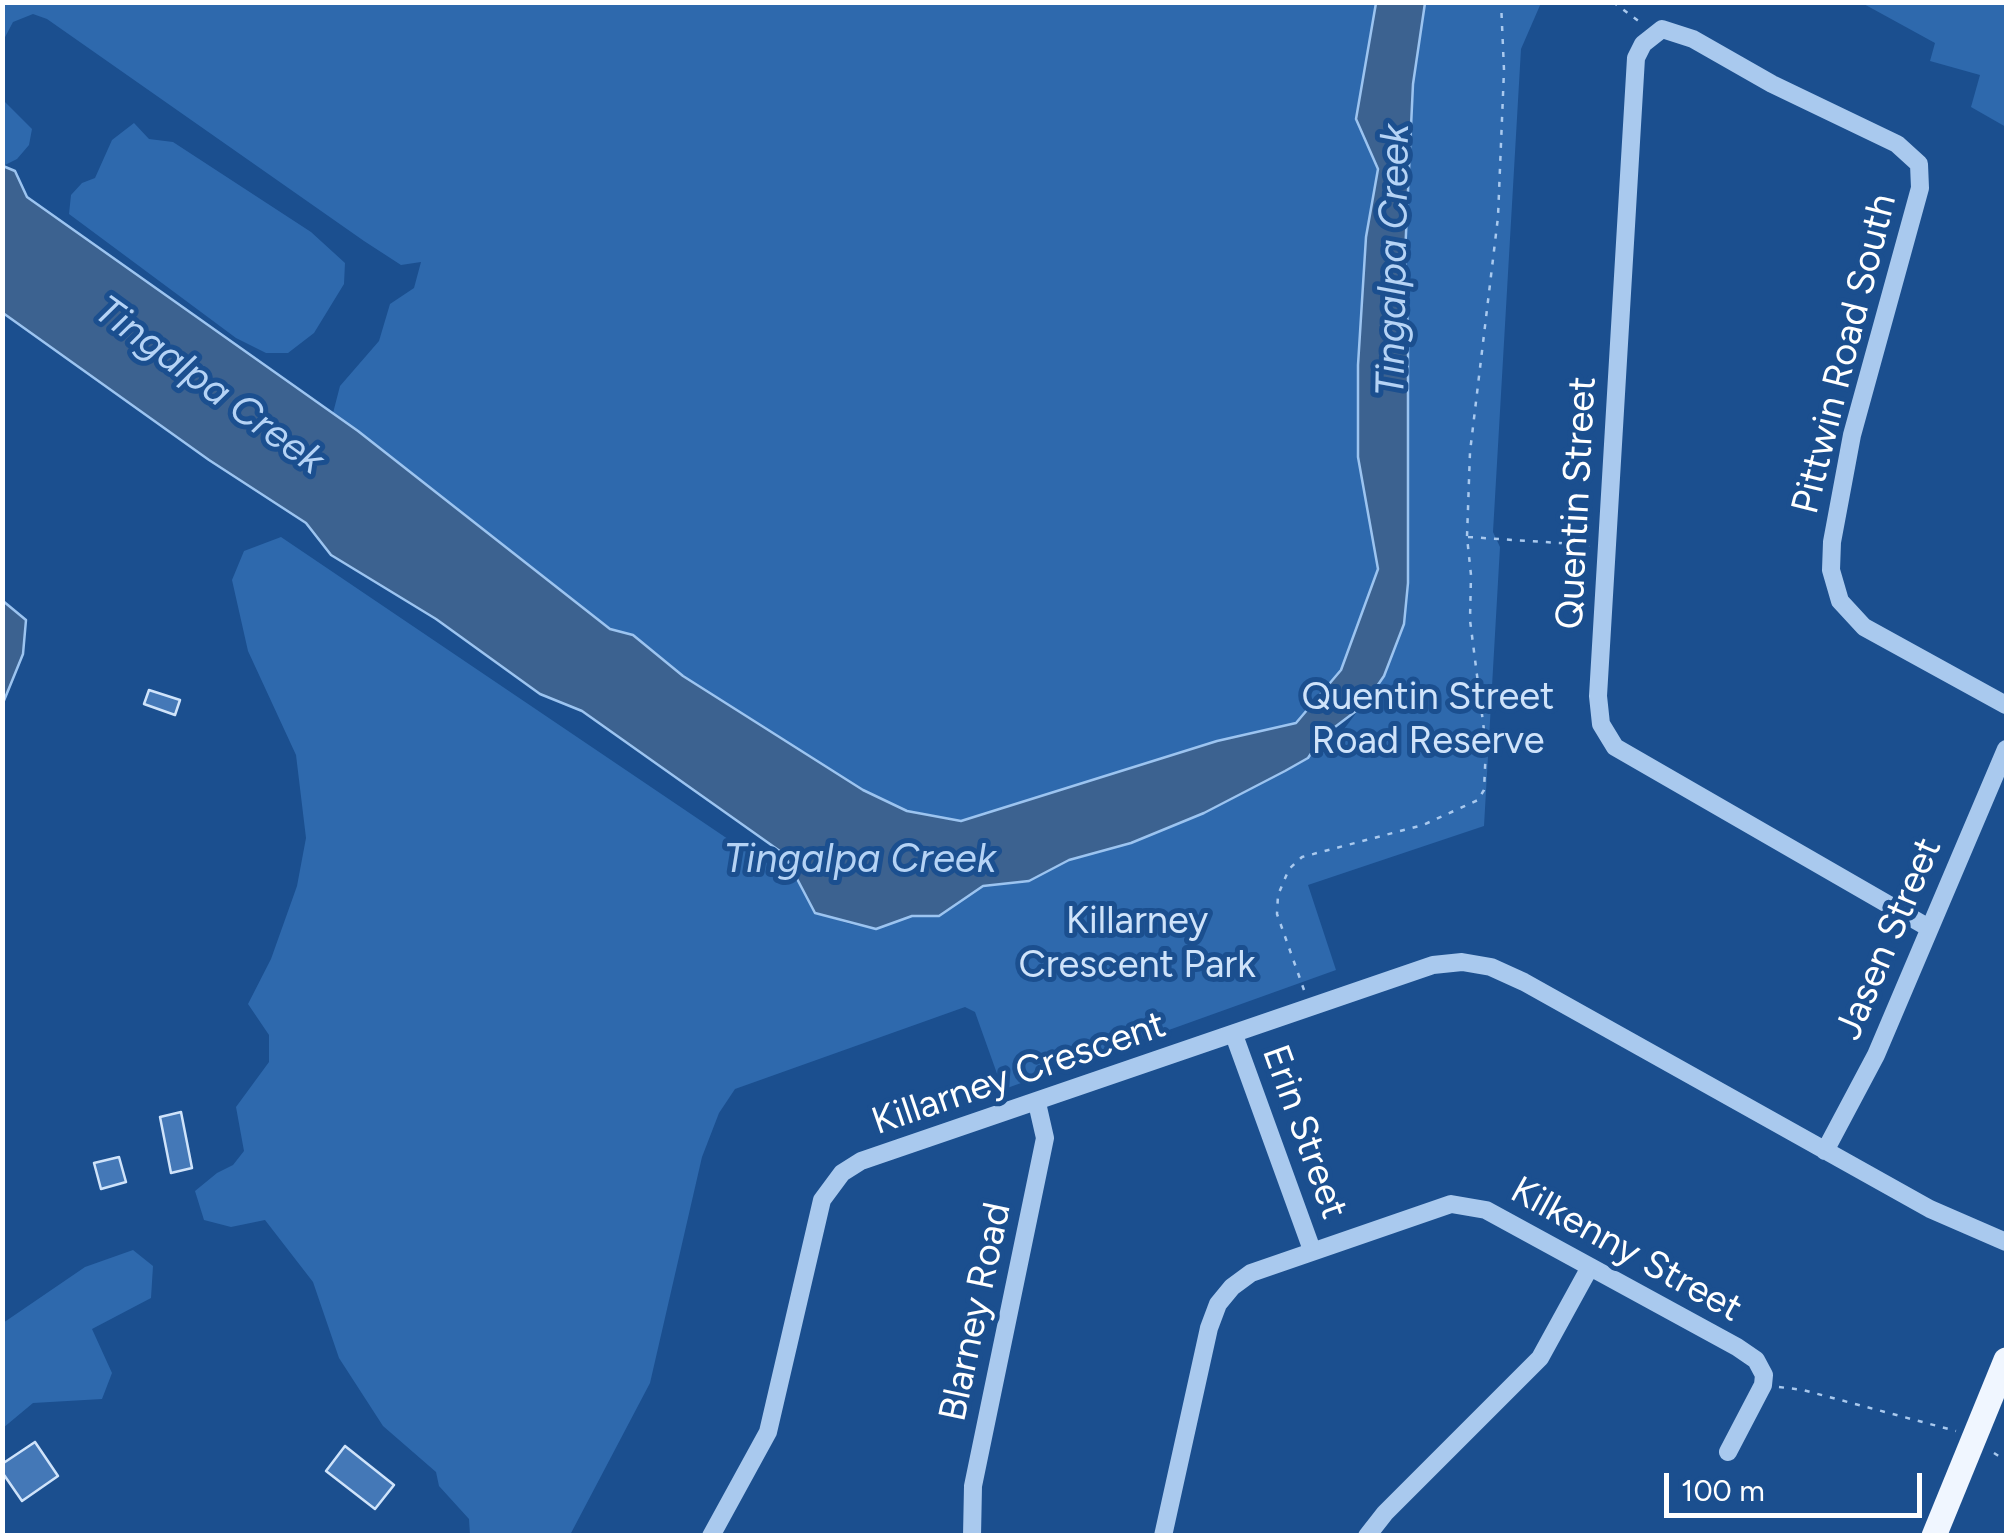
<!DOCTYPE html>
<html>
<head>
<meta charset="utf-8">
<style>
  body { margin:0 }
  #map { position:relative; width:2009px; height:1538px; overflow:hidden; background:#1b4f8f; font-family:Figtree,sans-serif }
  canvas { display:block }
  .frame { position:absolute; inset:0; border:5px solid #fff; pointer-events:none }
  .scale { position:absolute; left:1664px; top:1473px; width:258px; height:45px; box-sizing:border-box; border:5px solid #fff; border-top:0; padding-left:12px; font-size:30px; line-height:35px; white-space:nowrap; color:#fff; -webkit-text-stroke:8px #1b4f8f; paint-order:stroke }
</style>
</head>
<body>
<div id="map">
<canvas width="2009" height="1538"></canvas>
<div class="frame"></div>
<div class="scale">100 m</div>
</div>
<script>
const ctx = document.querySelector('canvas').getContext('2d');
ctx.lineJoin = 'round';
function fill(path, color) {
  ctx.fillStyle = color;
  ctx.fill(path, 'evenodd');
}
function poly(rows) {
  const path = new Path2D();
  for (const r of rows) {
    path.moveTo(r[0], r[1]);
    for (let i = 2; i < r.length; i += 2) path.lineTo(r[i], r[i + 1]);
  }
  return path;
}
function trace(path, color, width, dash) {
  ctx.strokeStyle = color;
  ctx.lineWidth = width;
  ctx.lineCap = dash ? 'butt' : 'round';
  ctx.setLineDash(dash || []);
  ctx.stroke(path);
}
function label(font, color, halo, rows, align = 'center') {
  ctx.font = font + ' Figtree,sans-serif';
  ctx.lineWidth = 10;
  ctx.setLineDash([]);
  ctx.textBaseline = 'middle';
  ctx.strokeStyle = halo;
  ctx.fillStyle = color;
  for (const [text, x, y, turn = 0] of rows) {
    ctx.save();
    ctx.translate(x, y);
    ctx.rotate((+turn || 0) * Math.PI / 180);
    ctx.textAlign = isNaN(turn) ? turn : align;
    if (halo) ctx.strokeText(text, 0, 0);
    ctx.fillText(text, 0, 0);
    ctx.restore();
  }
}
const green = poly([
  [3,2,1376,3,1356,119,1378,169,1366,237,1358,365,1358,457,1378,569,1341,670,1296,723,1217,741,961,821,907,811,863,790,683,676,633,635,610,629,333,413,340,386,379,341,390,304,414,288,421,262,401,265,364,241,47,19,33,14,13,22,3,41],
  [1425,3,1541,3,1521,49,1493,532,1500,547,1484,826,1308,885,1336,970,996,1092,1000,1082,975,1012,965,1007,735,1089,719,1113,702,1157,650,1383,570,1535,470,1535,469,1519,439,1486,436,1472,383,1426,339,1358,313,1282,265,1220,231,1227,204,1220,195,1191,217,1173,233,1165,244,1151,236,1107,269,1062,269,1035,248,1004,271,959,297,886,306,838,296,755,248,651,232,580,244,551,281,537,759,860,766,863,784,854,815,913,850,924,876,929,912,916,939,916,983,886,1029,881,1069,860,1131,843,1204,813,1308,758,1323,736,1335,741,1384,676,1404,624,1409,509,1405,255,1413,84],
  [1862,3,2006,3,2006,127,1971,107,1980,75,1930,61,1935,43],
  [3,100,32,129,29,145,17,159,3,166],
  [134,123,149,139,173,142,311,232,345,263,344,284,314,333,288,353,266,353,236,338,69,214,71,195,82,183,95,178,112,140],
  [133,1250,153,1266,151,1298,92,1329,112,1373,102,1399,33,1403,3,1428,3,1323,85,1267]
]);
const water = poly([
  [1376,3,1425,3,1413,84,1405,255,1408,335,1408,583,1404,624,1384,676,1364,705,1323,736,1308,758,1285,771,1204,813,1131,843,1069,860,1029,881,983,886,939,916,912,916,876,929,815,913,784,854,582,711,540,694,436,619,331,555,306,523,209,460,3,313,3,166,15,171,27,197,358,431,610,629,633,635,683,676,863,790,907,811,961,821,1217,741,1296,723,1341,670,1378,569,1358,457,1358,365,1366,237,1378,169,1356,119,1376,3],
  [3,601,26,620,23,654,3,703,3,601]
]);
const building = poly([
  [149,690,180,700,175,715,144,704,149,690],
  [181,1112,192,1168,171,1173,160,1117,181,1112],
  [119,1157,126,1182,101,1189,94,1163,119,1157],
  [35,1442,58,1476,22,1501,2,1472,2,1464,35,1442],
  [345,1446,394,1485,375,1509,326,1471,345,1446]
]);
const path = poly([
  [1613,2,1641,23],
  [1468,537,1590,545],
  [1304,990,1277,914,1278,895,1289,869,1302,857,1423,825,1478,800,1484,790,1486,746,1470,620,1471,575,1467,537,1470,452,1498,217,1504,70,1501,2],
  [1779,1387,1803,1390,1956,1431],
  [1994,1453,2006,1461]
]);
const minor = poly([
  [1929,928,1615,747,1601,724,1598,696,1636,58,1643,44,1662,29,1693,39,1772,84,1897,144,1919,164,1920,188,1852,435,1832,542,1831,570,1840,601,1864,627,2006,705],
  [1234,1035,1312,1250],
  [1825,1151,1876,1055,2006,749],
  [711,1536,768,1432,822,1200,842,1173,861,1161,1433,965,1462,962,1491,967,1524,982,1930,1209,2006,1242],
  [972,1536,973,1486,1045,1138,1037,1103],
  [1163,1536,1209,1328,1218,1304,1232,1287,1251,1273,1451,1204,1486,1210,1737,1347,1756,1360,1764,1375,1763,1385,1728,1452],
  [1367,1536,1385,1513,1540,1358,1590,1267]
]);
const major = poly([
  [1934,1536,2006,1360]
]);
const streetNames = [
  ["Pittwin Road South",1845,354,-76],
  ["Quentin Street",1577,503,-87],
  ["Jasen Street",1889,939,-67],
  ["Killarney Crescent",1019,1074,-19],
  ["Erin Street",1304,1132,70],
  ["Kilkenny Street",1626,1250,29],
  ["Blarney Road",976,1312,-78]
];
const parkNames = [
  ["Quentin Street",1428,698],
  ["Road Reserve",1428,742],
  ["Killarney",1137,922],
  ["Crescent Park",1137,966]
];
const waterNames = [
  ["Tingalpa Creek",1394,260,-89],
  ["Tingalpa Creek",209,386,36],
  ["Tingalpa Creek",860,860]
];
fill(green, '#2e69ad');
fill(water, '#3c6290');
trace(water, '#9cc4f0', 2.5);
fill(building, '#4478b7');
trace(building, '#cfe3fa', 2.5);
trace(path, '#a9c9ee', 2.5, [5, 8]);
trace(minor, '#a9c9ee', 18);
trace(major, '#f0f6ff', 25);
label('38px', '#fff', '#1b4f8f', streetNames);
label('38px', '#cfe3fa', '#1b4f8f', parkNames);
label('italic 40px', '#b5d3f5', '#1b4f8f', waterNames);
</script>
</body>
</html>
